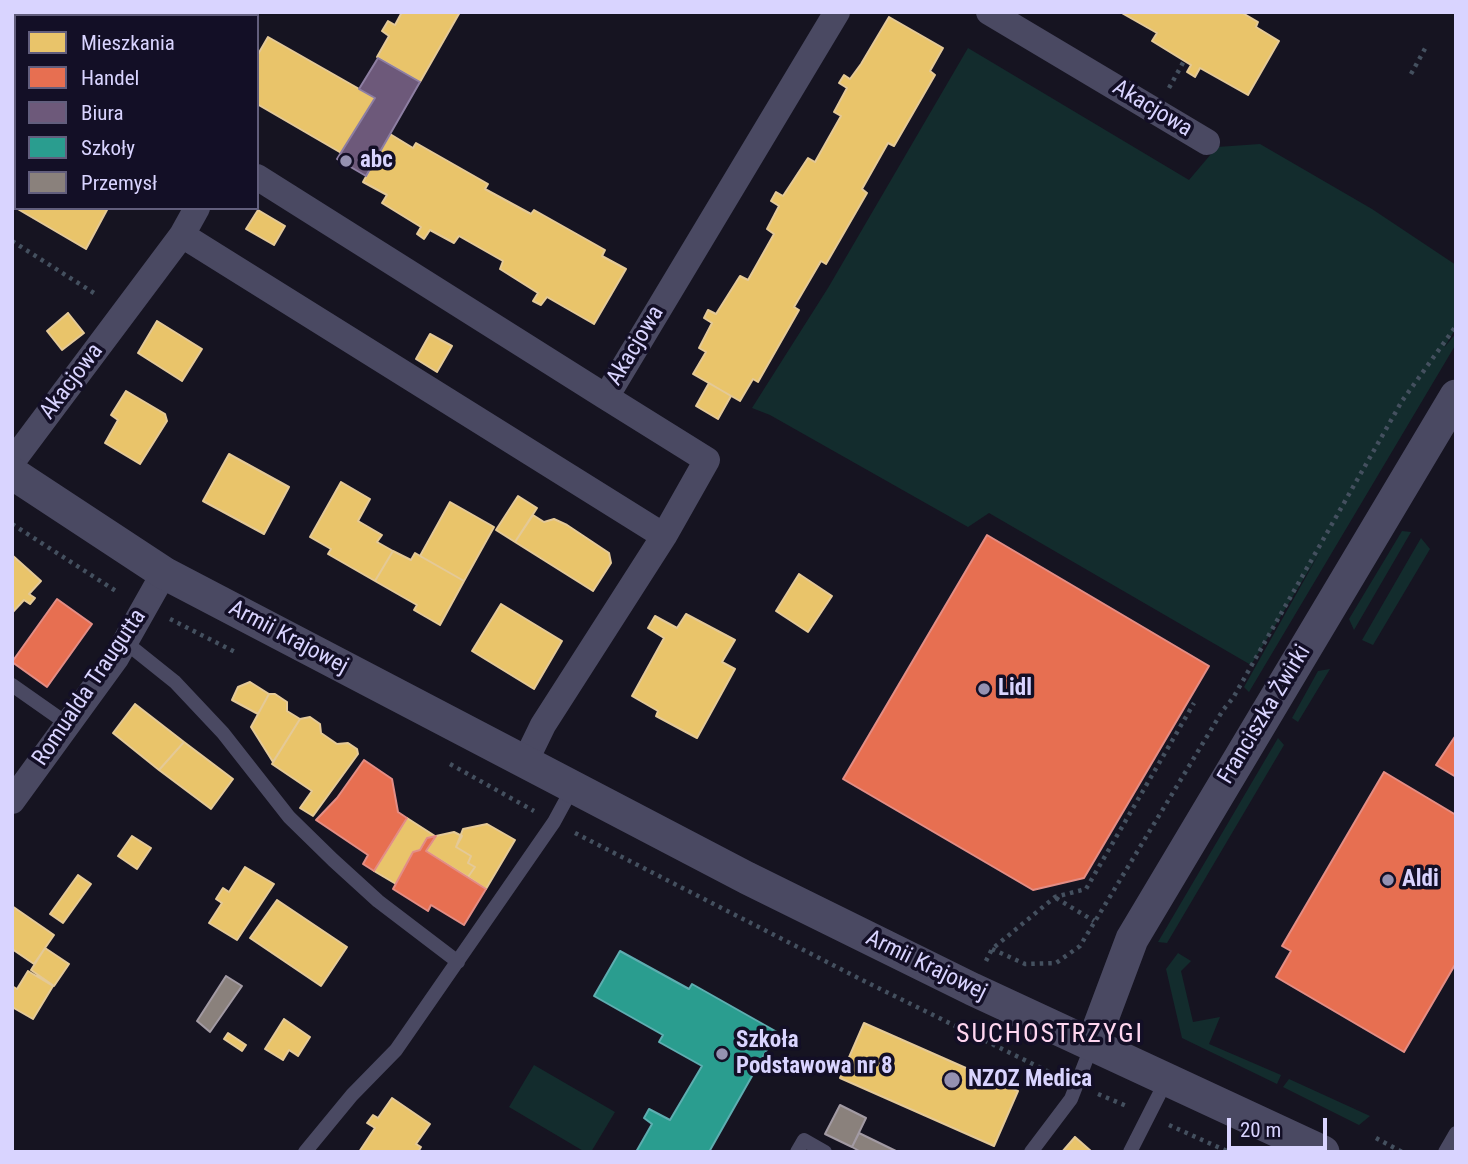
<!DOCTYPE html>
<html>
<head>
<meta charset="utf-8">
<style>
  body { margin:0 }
  #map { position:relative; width:1468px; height:1164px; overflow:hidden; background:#161421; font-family:"Roboto Condensed",sans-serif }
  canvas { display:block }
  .frame { position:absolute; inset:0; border:14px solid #d9d4ff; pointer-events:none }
  .legend { position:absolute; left:14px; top:14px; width:245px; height:196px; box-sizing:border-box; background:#130f26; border:2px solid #625e7d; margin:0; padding:9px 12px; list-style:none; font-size:21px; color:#d9d4ff }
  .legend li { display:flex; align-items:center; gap:14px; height:35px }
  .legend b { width:35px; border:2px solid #625e7d }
  .scale { position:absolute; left:1227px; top:1118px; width:100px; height:32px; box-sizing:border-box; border:4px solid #d9d4ff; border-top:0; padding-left:9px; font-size:21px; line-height:24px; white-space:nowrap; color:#d9d4ff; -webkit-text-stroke:5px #130f26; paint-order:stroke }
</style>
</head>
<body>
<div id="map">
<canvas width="1468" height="1164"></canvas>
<div class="frame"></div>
<ul class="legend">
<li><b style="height:19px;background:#e9c46a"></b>Mieszkania</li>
<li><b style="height:19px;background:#e76f51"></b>Handel</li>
<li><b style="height:19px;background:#6d597a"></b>Biura</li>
<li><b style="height:19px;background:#2a9d8f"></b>Szkoły</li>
<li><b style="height:19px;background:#8a817c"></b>Przemysł</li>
</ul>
<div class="scale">20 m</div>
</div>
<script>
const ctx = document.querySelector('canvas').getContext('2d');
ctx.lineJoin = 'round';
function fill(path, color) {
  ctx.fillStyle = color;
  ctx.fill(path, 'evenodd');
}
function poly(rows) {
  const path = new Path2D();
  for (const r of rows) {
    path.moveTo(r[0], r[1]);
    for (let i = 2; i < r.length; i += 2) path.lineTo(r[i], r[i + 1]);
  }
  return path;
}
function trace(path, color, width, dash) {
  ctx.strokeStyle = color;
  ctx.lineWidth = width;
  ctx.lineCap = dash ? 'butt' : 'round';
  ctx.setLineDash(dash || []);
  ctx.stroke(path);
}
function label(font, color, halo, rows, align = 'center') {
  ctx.font = font + ' "Roboto Condensed",sans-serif';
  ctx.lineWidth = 7;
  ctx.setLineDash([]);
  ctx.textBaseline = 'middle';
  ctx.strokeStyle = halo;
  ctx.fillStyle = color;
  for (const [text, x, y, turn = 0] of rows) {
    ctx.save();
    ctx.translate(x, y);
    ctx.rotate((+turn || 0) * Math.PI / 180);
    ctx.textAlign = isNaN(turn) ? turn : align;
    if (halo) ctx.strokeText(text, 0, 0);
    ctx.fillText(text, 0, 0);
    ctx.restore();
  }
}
const green = poly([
  [968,48,1189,180,1217,147,1260,144,1372,209,1456,265,1456,328,1444,348,1456,333,1456,344,1249,692,1244,687,1320,552,1251,665,989,513,968,527,770,415,752,408,828,288],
  [1402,531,1411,532,1354,630,1349,619],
  [1421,538,1430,549,1373,645,1362,640],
  [1330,669,1298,722,1292,718,1318,671],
  [1278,738,1284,745,1167,943,1158,942],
  [1178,953,1191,961,1181,971,1193,1022,1220,1017,1209,1044,1281,1075,1277,1084,1182,1038,1166,969],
  [534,1065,615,1112,591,1152,585,1152,509,1107],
  [1289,1079,1370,1116,1359,1125,1283,1087]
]);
const homes = poly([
  [402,12,460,12,420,82,377,57,389,36,382,31,388,21,395,25,402,12],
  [1120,12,1241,12,1258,22,1256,27,1279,41,1248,95,1200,68,1195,77,1187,72,1191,65,1152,41,1157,33,1120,12],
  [889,17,943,48,930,71,935,75,894,146,888,143,862,189,867,193,826,264,821,261,794,307,799,310,758,382,753,379,740,401,693,374,706,352,699,348,712,323,704,318,708,310,716,314,740,276,748,280,774,234,767,229,779,206,771,201,776,192,783,196,808,158,815,162,841,116,834,112,847,88,839,83,844,75,850,79,861,64,889,17],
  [268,37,375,98,343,154,257,104,257,56,268,37],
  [12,132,16,134,16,208,12,206,12,132],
  [390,134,413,148,416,143,488,184,485,189,531,214,534,210,605,250,602,256,626,269,594,324,547,297,541,305,533,301,538,293,500,269,503,261,459,236,454,243,430,230,424,239,417,234,421,227,382,203,387,195,363,182,390,134],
  [16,208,108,208,86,249,16,208],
  [258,210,285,226,274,245,246,229,258,210],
  [68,313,84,333,62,350,47,331,68,313],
  [157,321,202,349,182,381,138,353,157,321],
  [430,334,452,346,437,372,416,359,430,334],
  [709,383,731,396,718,419,696,406,709,383],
  [126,391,165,414,167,421,140,464,105,443,118,420,111,415,126,391],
  [229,454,289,487,264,534,203,501,229,454],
  [341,482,370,499,358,521,382,535,377,542,393,551,375,581,328,554,331,549,310,537,341,482],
  [518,496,537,508,515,542,496,530,518,496],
  [450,502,494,527,464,581,420,556,450,502],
  [533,515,544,522,554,519,567,525,609,553,611,563,593,591,515,542,533,515],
  [393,551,411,560,415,553,464,581,440,625,414,610,417,605,375,581,393,551],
  [12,555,41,581,29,594,35,598,30,604,24,600,12,613,12,555],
  [799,574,832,596,808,632,776,611,799,574],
  [501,604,562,641,534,689,472,651,501,604],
  [686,614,735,640,722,662,735,669,697,738,656,716,658,711,632,696,664,638,648,628,655,616,677,628,686,614],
  [250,682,269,694,258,714,232,700,238,687,250,682],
  [269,694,275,694,287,702,287,711,300,719,273,762,251,727,269,694],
  [135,704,184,742,159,770,113,733,135,704],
  [310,717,320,724,321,733,337,744,348,743,357,749,358,754,313,816,300,808,312,791,272,764,300,719,310,717],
  [184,742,233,779,211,809,159,770,184,742],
  [407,818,435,836,427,838,420,850,413,852,396,884,374,871,407,818],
  [487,824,515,840,486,889,468,877,475,867,468,863,471,856,456,847,463,829,487,824],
  [454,832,462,836,456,847,471,856,468,863,475,867,468,877,426,851,436,836,454,832],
  [132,836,151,848,137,869,118,856,132,836],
  [245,867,274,884,237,940,209,923,222,903,216,899,223,888,229,892,245,867],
  [78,875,91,884,63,923,50,914,78,875],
  [277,900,347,947,321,986,250,938,277,900],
  [12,906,54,935,34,964,12,949,12,906],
  [45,948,69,964,54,986,31,970,45,948],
  [28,971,53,986,33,1019,12,1007,12,986,17,989,28,971],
  [284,1019,310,1037,298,1056,289,1050,283,1060,265,1049,284,1019],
  [864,1023,1018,1091,994,1146,840,1078,864,1023],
  [228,1033,246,1045,242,1051,224,1039,228,1033],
  [392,1098,430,1124,416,1144,421,1147,418,1152,359,1152,375,1128,367,1123,373,1115,378,1118,392,1098],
  [1075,1137,1092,1152,1062,1152,1075,1137]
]);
const shops = poly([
  [987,535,1209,666,1084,878,1033,890,843,779,987,535],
  [57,599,92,624,47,687,12,662,57,599],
  [1456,735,1456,777,1436,765,1456,735],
  [364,760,392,779,398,812,407,818,374,871,363,864,368,855,316,820,337,798,364,760],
  [1384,772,1456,815,1456,963,1404,1052,1276,977,1291,951,1282,946,1384,772],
  [436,836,426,851,486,889,464,925,431,905,428,911,393,889,413,852,420,850,427,838,436,836]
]);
const offices = poly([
  [378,58,420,82,366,176,337,159,375,98,359,89,378,58]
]);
const schools = poly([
  [620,951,689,989,692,984,777,1032,709,1152,636,1152,652,1124,644,1118,649,1109,670,1120,702,1066,659,1042,663,1035,594,996,620,951]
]);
const industry = poly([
  [226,976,242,986,210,1032,197,1021,226,976],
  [840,1105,866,1118,852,1147,825,1134,840,1105],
  [859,1133,898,1152,861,1152,852,1147,859,1133]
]);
const path = poly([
  [218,16,220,12],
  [12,23,16,22],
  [1411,74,1427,45],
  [1169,88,1184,61],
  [12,241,97,295],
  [12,524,119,593],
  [170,619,237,653],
  [450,764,534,811],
  [575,833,870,984,1055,1075],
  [1056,898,1094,921],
  [992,949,1025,964,1056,963,1080,946,1223,710,1233,698,1402,401,1456,326],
  [986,961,992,949,1055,897,1086,889,1194,703],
  [1098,1094,1129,1107],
  [1169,1125,1229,1152],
  [1376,1138,1402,1152]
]);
const service = poly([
  [125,642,175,682,223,733,289,817,333,860,378,901,458,962],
  [12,685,69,725],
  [305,1152,352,1095,396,1050,554,822,573,787],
  [797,1152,804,1140,825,1152],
  [1031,1152,1071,1099,1092,1045],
  [1130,1152,1167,1079],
  [1445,1152,1456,1133]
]);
const minor = poly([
  [989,12,1207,142],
  [257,177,606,397,837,12],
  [182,235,664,536,543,725,525,762],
  [606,397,707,460,664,536],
  [12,462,182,235,197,208],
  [12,801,116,658,164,573]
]);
const tertiary = poly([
  [12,473,164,573,747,878,972,989,1323,1152],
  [1093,1043,1132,939,1456,396]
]);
const markers = [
  [346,161,7,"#9591b1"],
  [984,689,7,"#9591b1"],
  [1388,880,7,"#9591b1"],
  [722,1054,7,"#9591b1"],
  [952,1080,9,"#9591b1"]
];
const streetNames = [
  ["Akacjowa",1152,109,31],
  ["Akacjowa",636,346,-59],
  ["Akacjowa",72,382,-53],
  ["Armii Krajowej",288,638,28],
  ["Romualda Traugutta",90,688,-56],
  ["Franciszka Żwirki",1265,715,-59],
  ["Armii Krajowej",926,966,26]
];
const poiNames = [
  ["abc",360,161],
  ["Lidl",998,689],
  ["Aldi",1402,880],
  ["Szkoła",736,1041],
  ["Podstawowa nr 8",736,1067],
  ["NZOZ Medica",968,1080]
];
const quarterNames = [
  ["SUCHOSTRZYGI",1050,1035]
];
fill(green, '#132c2d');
fill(homes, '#e9c46a');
trace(homes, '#e4c997', 2);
fill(shops, '#e76f51');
trace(shops, '#e38d85', 2);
fill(offices, '#6d597a');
trace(offices, '#8d7ea2', 2);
fill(schools, '#2a9d8f');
trace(schools, '#5eaeb1', 2);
fill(industry, '#8a817c');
trace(industry, '#a29aa3', 2);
trace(path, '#44505f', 4.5, [3.5, 5]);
trace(service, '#4a4962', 14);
trace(minor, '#4a4962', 26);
trace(tertiary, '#4a4962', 33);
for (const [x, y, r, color] of markers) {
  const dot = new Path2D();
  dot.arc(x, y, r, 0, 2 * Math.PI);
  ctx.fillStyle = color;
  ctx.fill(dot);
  trace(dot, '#130f26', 2.5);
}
label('23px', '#d9d4ff', '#130f26', streetNames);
label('bold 23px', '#d9d4ff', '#130f26', poiNames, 'left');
ctx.letterSpacing = '2px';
label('26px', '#ffd6f0', '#130f26', quarterNames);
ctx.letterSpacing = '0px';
</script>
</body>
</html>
